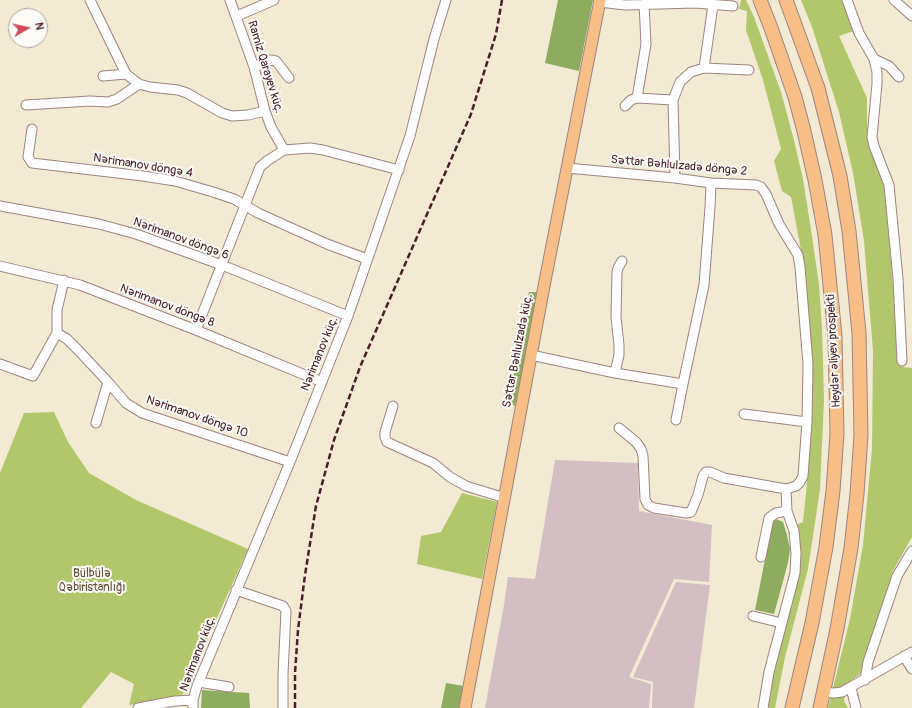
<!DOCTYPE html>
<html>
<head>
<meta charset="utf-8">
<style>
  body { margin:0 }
  #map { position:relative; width:912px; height:708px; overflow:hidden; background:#f3ead4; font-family:Pangolin,sans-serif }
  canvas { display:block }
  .north { position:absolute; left:8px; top:8px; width:40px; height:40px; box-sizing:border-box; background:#fdfcf7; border:1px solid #b5a4a5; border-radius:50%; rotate:81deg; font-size:11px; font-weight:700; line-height:16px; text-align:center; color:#4a1f2b }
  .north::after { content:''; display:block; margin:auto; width:14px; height:18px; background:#d1495b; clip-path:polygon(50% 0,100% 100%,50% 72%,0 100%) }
</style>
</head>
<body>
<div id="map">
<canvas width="912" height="708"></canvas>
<div class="north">N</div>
</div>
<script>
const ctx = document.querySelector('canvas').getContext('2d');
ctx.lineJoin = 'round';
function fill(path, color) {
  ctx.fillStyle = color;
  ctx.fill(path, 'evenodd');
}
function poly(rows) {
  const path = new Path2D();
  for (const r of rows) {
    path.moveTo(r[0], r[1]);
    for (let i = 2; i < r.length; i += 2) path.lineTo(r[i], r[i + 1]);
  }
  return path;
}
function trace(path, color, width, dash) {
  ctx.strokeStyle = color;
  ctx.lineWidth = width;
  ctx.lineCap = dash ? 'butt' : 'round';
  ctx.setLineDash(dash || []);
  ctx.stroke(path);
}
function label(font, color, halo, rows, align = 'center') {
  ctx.font = font + ' Pangolin,sans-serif';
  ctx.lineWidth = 4;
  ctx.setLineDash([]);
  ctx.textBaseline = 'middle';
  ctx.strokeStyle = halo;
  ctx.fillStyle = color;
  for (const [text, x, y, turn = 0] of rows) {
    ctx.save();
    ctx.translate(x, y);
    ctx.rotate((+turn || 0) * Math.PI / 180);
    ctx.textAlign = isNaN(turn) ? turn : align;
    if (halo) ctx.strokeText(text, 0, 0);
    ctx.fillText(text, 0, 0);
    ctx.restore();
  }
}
const industrial = poly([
  [555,460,638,463,639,511,712,525,709,582,674,579,629,677,651,684,649,708,485,708,504,605,508,577,535,579],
  [676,582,710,585,694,708,652,708,653,682,633,677]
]);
const green = poly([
  [741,0,746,0,754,17,781,92,794,140,803,179,812,236,819,285,822,328,824,400,820,489,808,569,785,657,775,708,767,708,772,680,798,574,796,525,803,522,806,493,812,419,813,378,811,338,805,272,791,197,782,191,774,161,781,149,763,80,746,30,747,11,739,9],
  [801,0,842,0,854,31,839,36,867,98,867,123,869,144,885,190,899,359,903,367,912,368,912,537,893,571,863,672,846,684,844,701,848,708,828,708,850,619,863,545,872,449,873,351,864,241,853,173,839,112,812,27],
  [54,412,68,442,89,473,136,500,248,549,182,696,129,705,134,684,111,672,81,708,0,708,0,473,24,413],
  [462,493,497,502,482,579,417,564,421,536,441,532]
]);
const forest = poly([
  [558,0,593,0,579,71,545,63],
  [529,292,539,292,515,406,507,401],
  [776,519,783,522,787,535,790,549,788,563,774,614,755,610,772,524],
  [446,683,464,686,460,708,441,708],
  [202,690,249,693,250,708,201,708]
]);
const minor = poly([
  [90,0,126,74,139,84,150,87,178,90,187,93,222,113,232,116,248,115,265,111],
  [847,0,859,33,874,59,877,72,877,84,872,137,874,146,889,185,898,279,902,361],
  [894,0,912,16],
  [599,2,625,5,695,3,733,6],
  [713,5,704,68,749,70],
  [237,16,274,0],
  [874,59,889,66,899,77],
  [254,67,271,60,276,61,289,78],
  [103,76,126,74],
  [637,98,646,44,644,4],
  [26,105,90,101,108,102,117,99,139,84],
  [625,106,631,100,637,98,673,100],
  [32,129,28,157,32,163,143,176,175,181,213,192,234,199,258,213,327,244,367,259],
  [284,150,310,148,323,150,399,170],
  [567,168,675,178,711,183,756,185,761,187,766,194,779,224,798,255,800,267,808,364,807,422,803,476,800,482,796,486,786,489,724,478,710,472,706,472,703,476,698,495,691,512,686,513,654,508,648,505,645,499,643,456,641,449,636,442,619,428],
  [675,178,673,100,680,82,691,72,704,68],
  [0,206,99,224,136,234,222,265,348,316],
  [0,266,80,285,196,330,322,382],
  [64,280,57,310,57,333,67,339,78,350,108,382,126,403,142,413,290,462],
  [196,330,260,167,267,161,284,150,271,127,265,111,254,67,230,0],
  [531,355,615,373,683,384,704,285,710,207,711,183],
  [0,364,33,376,57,333],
  [615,373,619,355,619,345,616,317,617,272,618,268,622,261],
  [393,406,385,432,385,437,387,442,433,463,450,477,466,486,505,498],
  [744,414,807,422],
  [676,420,683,384],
  [96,423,108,382],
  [761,557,769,518,776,513,787,511],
  [236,590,283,606,286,611,283,674,283,708],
  [753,616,782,623],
  [904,656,912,669],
  [865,680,868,662,897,576,912,551],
  [199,682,229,687],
  [851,688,856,708],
  [824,692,834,693,842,692,912,652],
  [138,708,175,701,193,700],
  [193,708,193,700,197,686,290,462,348,316,410,136,434,39,446,0],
  [763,708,769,672,795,573,796,553,794,531,787,511,786,489]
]);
const major = poly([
  [465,708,545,281,600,0]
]);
const highway = poly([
  [760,0,771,28,795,97,804,131,815,180,825,235,835,336,837,434,833,491,826,547,812,623,792,708],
  [786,0,818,88,840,176,849,231,859,333,861,435,857,494,851,548,837,629,820,708]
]);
const rail = poly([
  [295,708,295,673,298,630,305,575,316,506,334,440,360,367,471,114,496,34,502,0]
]);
const streetNames = [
  ["Ramiz Qarayev küç.",265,67,73],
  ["Nərimanov döngə 4",143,166,9],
  ["Səttar Bəhlulzadə döngə 2",679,166,5],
  ["Nərimanov döngə 6",181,239,20],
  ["Nərimanov döngə 8",167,306,21],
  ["Səttar Bəhlulzadə küç.",518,351,-79],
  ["Heydər Əliyev prospekti",834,351,-93],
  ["Nərimanov küç.",320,354,-68],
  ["Nərimanov döngə 10",197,417,19],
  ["Nərimanov küç.",198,654,-69]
];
const parkNames = [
  ["Bülbülə",92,574],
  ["Qəbiristanlığı",92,588]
];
fill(industrial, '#d2bec3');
fill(green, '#b2c76c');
fill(forest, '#8dac60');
trace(minor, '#9e8480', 11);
trace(major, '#9e8480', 13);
trace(highway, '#9e8480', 15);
trace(minor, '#fff', 9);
trace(major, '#f7be87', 11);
trace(highway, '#f7be87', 13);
trace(rail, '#4a1f2b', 2.5, [6, 3]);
label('12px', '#4a1f2b', '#fdfcf7', streetNames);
label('12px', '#69513e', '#fdfcf7', parkNames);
</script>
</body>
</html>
